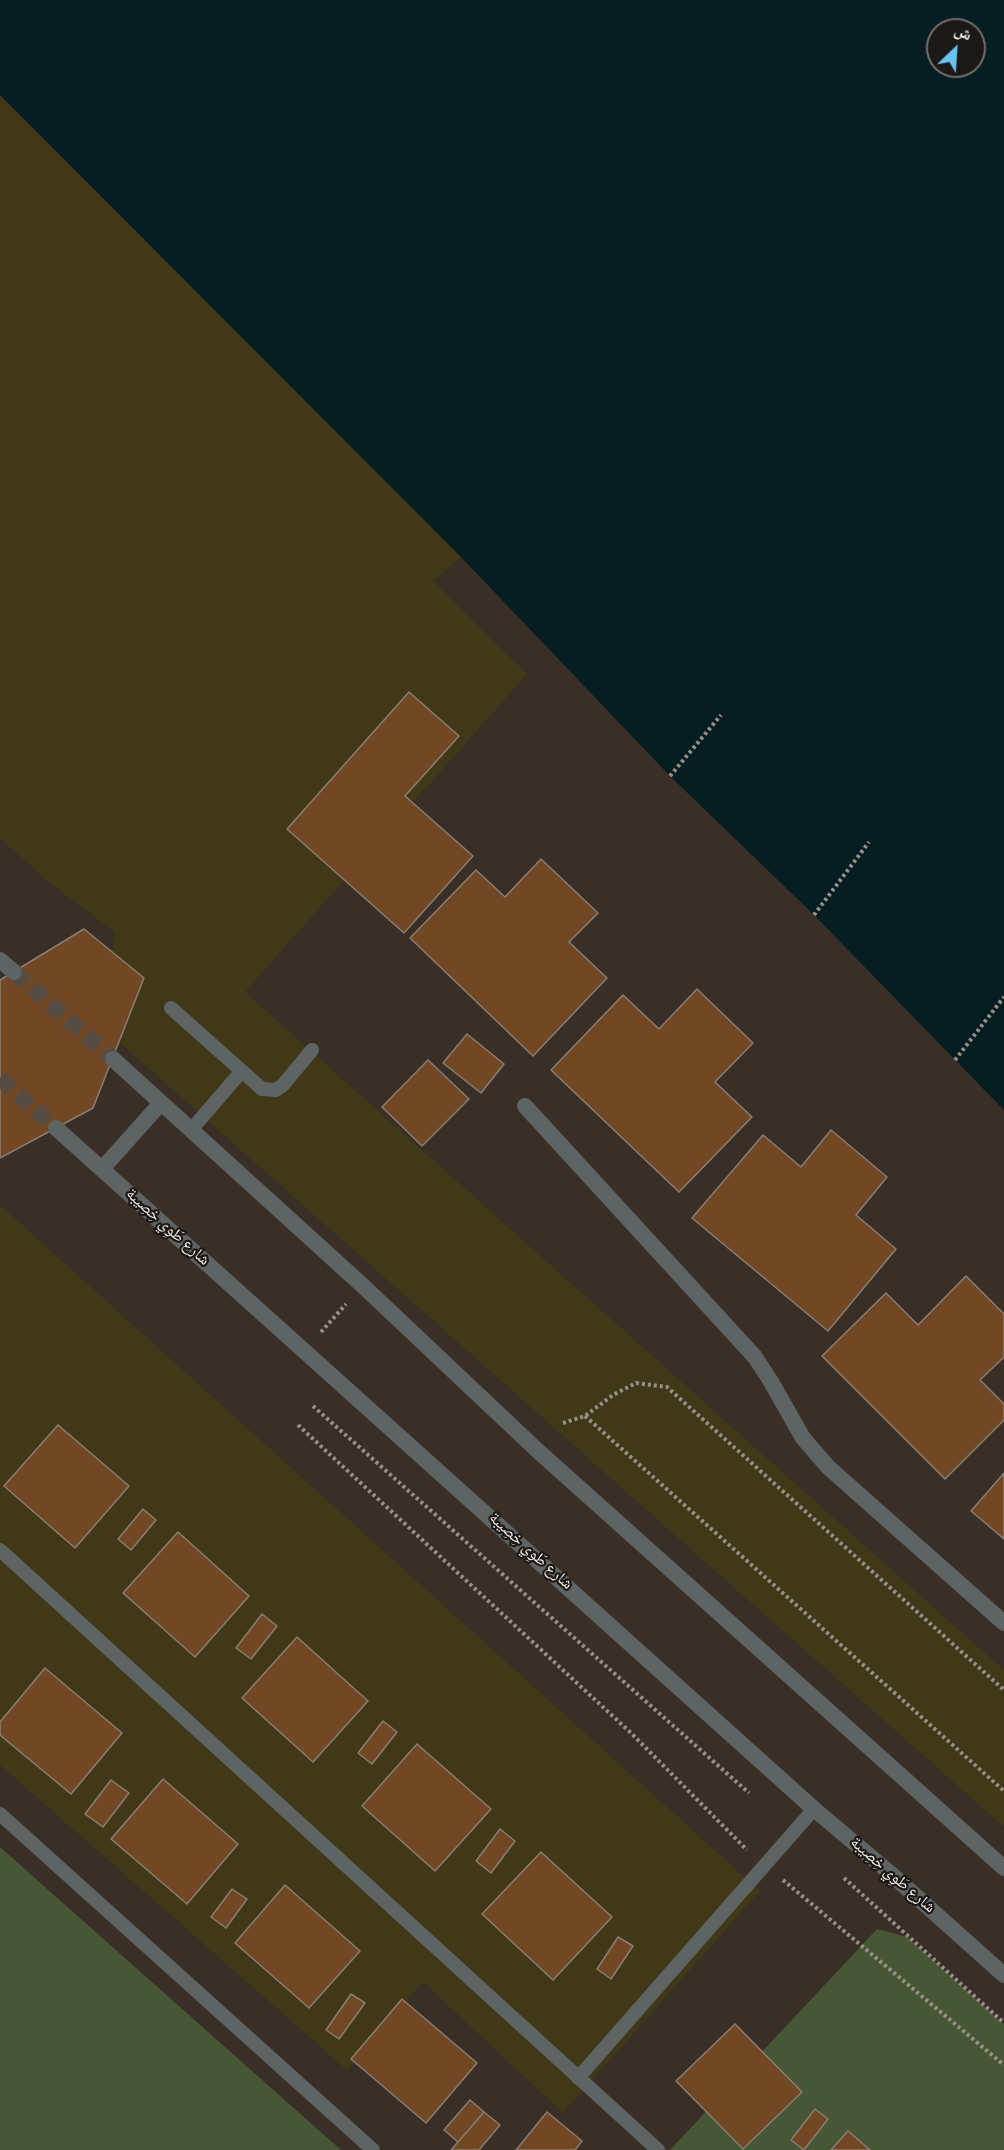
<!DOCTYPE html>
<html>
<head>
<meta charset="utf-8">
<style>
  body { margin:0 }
  #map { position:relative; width:1004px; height:2150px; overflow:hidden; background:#392f27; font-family:Overpass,"Noto Naskh Arabic",sans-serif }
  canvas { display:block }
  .north { position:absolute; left:926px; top:18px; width:60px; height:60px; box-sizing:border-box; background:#1c1815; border:2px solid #746e6b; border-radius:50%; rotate:25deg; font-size:16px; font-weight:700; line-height:24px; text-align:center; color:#f7f0eb }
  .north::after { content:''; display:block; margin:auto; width:21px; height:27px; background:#67c4ef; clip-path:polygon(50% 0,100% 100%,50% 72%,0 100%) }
</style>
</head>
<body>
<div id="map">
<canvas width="1004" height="2150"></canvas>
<div class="north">ش</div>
</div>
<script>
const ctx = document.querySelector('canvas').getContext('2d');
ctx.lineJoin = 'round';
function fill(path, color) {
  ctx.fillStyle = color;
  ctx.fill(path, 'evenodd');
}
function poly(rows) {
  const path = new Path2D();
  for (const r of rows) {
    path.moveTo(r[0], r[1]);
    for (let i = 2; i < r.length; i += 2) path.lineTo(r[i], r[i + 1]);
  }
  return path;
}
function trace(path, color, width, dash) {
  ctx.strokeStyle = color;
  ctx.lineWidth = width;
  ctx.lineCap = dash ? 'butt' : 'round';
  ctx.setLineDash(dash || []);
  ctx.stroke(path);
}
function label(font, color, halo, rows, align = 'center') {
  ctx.font = font + ' Overpass,"Noto Naskh Arabic",sans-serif';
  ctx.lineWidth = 4.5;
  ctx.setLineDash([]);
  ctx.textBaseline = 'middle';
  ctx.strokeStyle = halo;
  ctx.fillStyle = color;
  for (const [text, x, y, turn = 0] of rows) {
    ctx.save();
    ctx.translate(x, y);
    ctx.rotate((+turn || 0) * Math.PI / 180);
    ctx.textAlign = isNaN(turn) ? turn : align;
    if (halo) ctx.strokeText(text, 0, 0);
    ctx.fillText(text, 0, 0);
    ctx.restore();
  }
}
const green = poly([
  [0,1847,341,2150,0,2150],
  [877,1929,907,1937,1004,2024,1004,2150,670,2150]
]);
const sand = poly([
  [0,95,461,557,433,581,527,674,245,992,1004,1670,1004,1827,101,1026,115,932,50,883,0,838],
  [0,1205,760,1891,563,2113,423,1982,347,2070,0,1765]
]);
const water = poly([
  [0,0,1004,0,1004,1110,814,915,670,776,461,557,0,95],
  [938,30,974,30,974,66,938,66]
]);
const building = poly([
  [409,692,459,736,405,796,473,856,404,933,287,829,409,692],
  [541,859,598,913,569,942,607,978,533,1056,410,938,476,870,505,897,541,859],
  [84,929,144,978,93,1108,0,1158,0,980,84,929],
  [697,989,753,1043,715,1082,752,1117,679,1192,551,1070,623,995,659,1029,697,989],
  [467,1034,504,1064,481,1093,443,1063,467,1034],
  [428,1060,469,1099,422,1146,382,1107,428,1060],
  [831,1130,887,1177,856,1215,896,1249,828,1331,692,1218,763,1135,801,1167,831,1130],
  [966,1276,1004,1314,1004,1357,980,1380,1004,1404,1004,1420,945,1479,822,1356,886,1293,918,1325,966,1276],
  [58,1425,129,1486,75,1548,4,1486,58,1425],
  [1004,1473,1004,1539,971,1511,1004,1473],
  [143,1509,156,1520,131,1550,118,1539,143,1509],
  [178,1532,249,1596,195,1657,123,1593,178,1532],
  [262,1614,277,1626,251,1659,236,1648,262,1614],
  [297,1637,368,1701,313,1762,242,1698,297,1637],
  [45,1668,122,1733,71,1794,0,1735,0,1722,45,1668],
  [383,1721,397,1732,372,1764,358,1753,383,1721],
  [417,1744,491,1809,435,1871,362,1806,417,1744],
  [163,1779,238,1844,187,1904,111,1839,163,1779],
  [111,1780,129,1793,103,1827,85,1814,111,1780],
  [500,1829,515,1841,491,1873,476,1861,500,1829],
  [541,1852,612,1917,553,1980,482,1914,541,1852],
  [285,1885,360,1951,309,2008,235,1943,285,1885],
  [232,1889,247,1899,226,1928,211,1917,232,1889],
  [618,1937,633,1946,611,1979,597,1969,618,1937],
  [351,1994,365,2003,339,2039,326,2030,351,1994],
  [402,1999,477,2063,426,2123,351,2059,402,1999],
  [735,2024,802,2092,743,2149,676,2081,735,2024],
  [470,2100,484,2112,458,2142,444,2130,470,2100],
  [815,2109,828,2119,804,2150,791,2140,815,2109],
  [484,2112,500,2125,479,2150,451,2150,484,2112],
  [547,2112,582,2141,575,2150,516,2150,547,2112],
  [848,2131,870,2150,831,2150,848,2131]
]);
const minorTunnel = poly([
  [14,972,113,1059],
  [0,1078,56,1128]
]);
const path = poly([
  [670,776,721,715],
  [814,915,869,842],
  [955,1060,1004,997],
  [321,1332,346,1304],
  [313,1406,749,1793],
  [585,1416,1004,1791],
  [563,1423,585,1416,613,1395,636,1383,667,1387,1004,1690],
  [298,1425,631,1733,747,1850],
  [844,1878,1004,2023],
  [783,1880,1004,2065]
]);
const service = poly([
  [171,1008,262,1089,276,1090,283,1085,312,1050],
  [191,1130,241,1072],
  [0,1550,658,2150],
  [0,1814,373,2150],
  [578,2078,814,1809]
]);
const minor = poly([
  [0,960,14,972],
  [113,1059,362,1285,538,1451,1004,1868],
  [525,1106,755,1357,770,1380,803,1438,828,1467,1004,1623],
  [56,1128,814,1809,890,1873,1004,1975],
  [102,1169,161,1103]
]);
const streetNames = [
  ["شارع طَوِي خِصِيبة",167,1228,42],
  ["شارع طَوِي خِصِيبة",530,1552,42],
  ["شارع طَوِي خِصِيبة",892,1876,41]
];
fill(green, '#475735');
fill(sand, '#413818');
fill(water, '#061d22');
fill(building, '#724824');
trace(building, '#897d75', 1.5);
trace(minorTunnel, '#564c44', 16, [16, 8]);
trace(path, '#989089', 4, [3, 3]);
trace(service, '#5d6463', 14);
trace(minor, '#5d6463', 16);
label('16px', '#f7f0eb', '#1c1815', streetNames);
</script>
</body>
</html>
